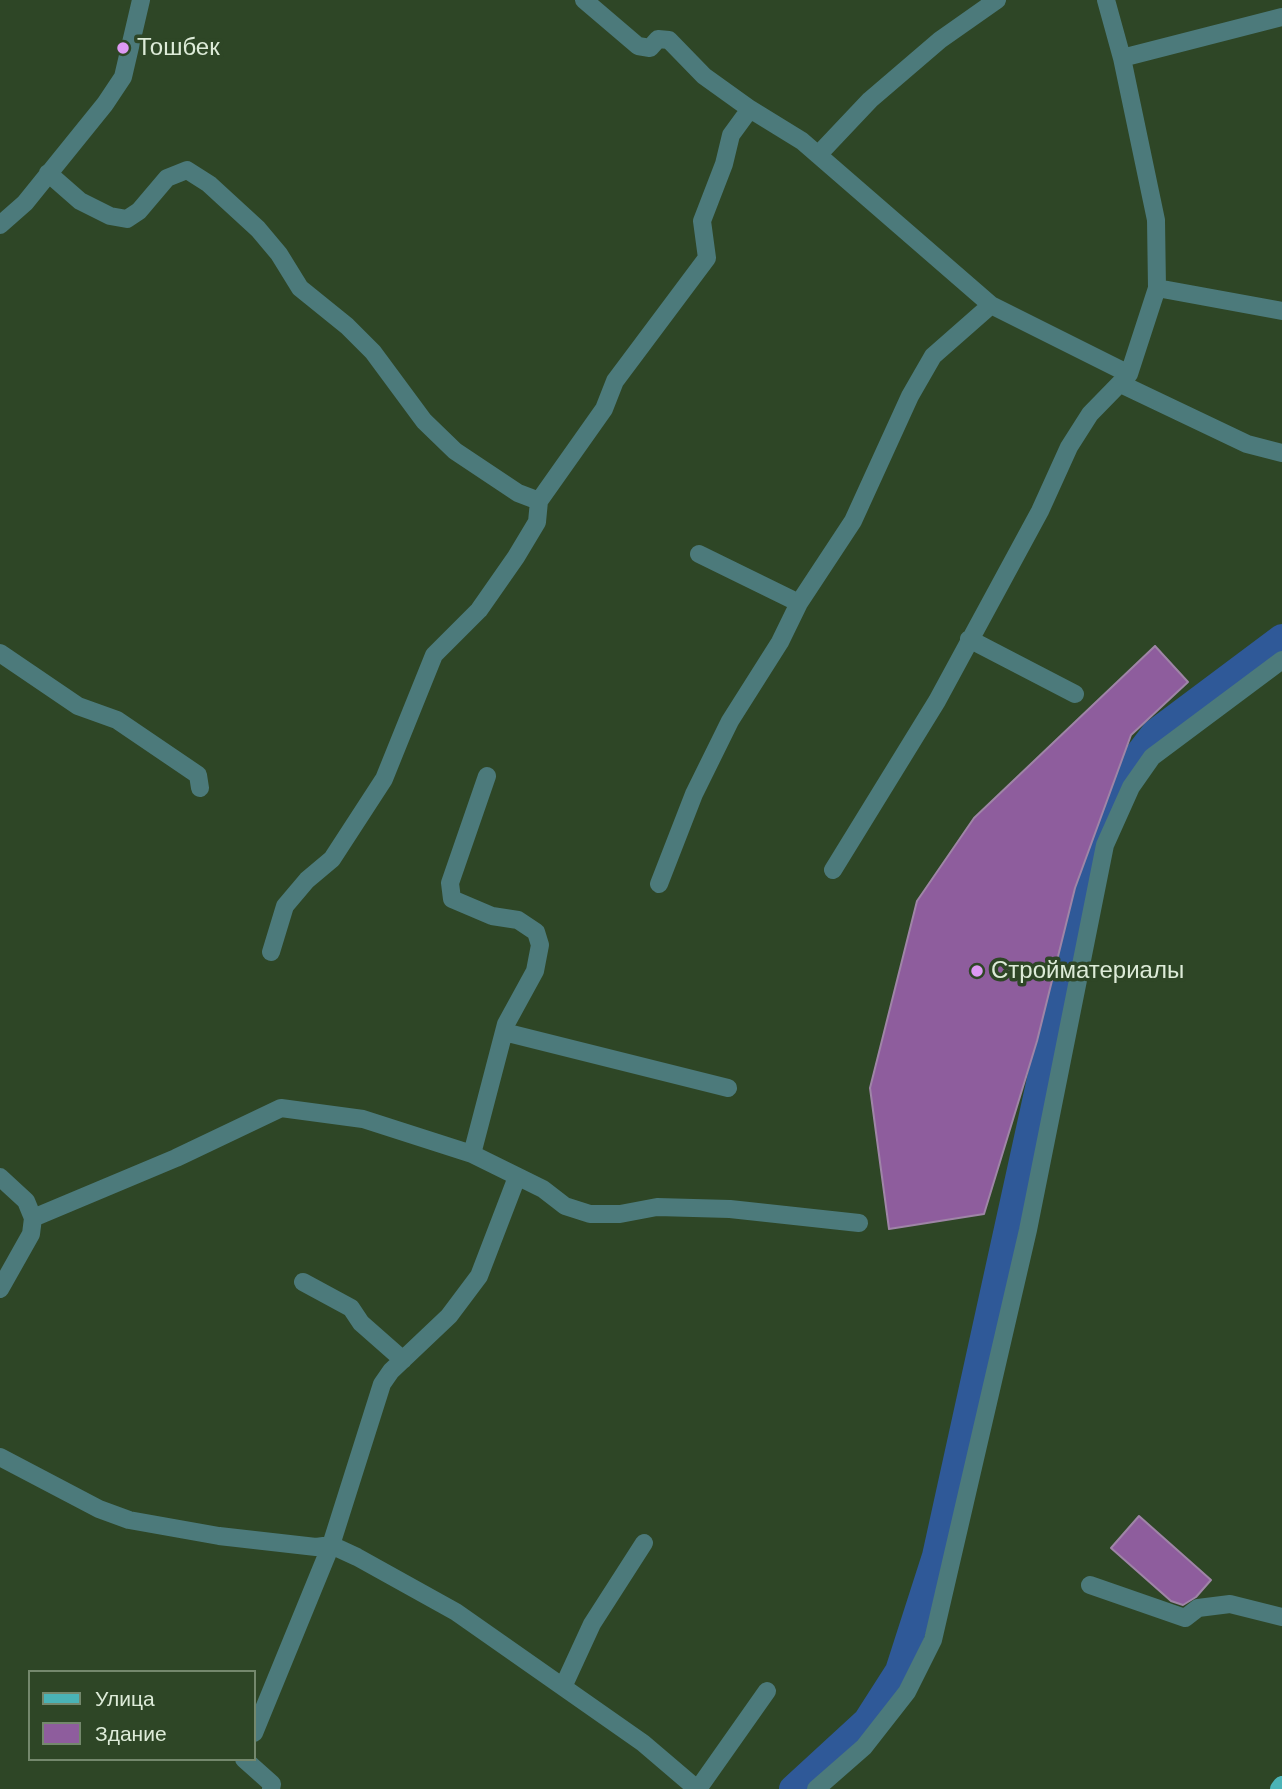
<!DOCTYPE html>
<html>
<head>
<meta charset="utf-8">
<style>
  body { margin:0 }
  #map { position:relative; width:1282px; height:1789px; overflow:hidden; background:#2e4626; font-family:Arial,sans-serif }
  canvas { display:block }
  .legend { position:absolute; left:28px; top:1670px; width:228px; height:91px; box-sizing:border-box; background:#2e4626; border:2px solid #74886d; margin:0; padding:9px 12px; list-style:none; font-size:21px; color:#ddebd8 }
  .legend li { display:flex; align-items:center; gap:14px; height:35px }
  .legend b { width:35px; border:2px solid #74886d }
</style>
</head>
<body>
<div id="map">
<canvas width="1282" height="1789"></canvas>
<ul class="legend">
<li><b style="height:9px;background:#4ab3b6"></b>Улица</li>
<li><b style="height:19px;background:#8e5d9d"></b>Здание</li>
</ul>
</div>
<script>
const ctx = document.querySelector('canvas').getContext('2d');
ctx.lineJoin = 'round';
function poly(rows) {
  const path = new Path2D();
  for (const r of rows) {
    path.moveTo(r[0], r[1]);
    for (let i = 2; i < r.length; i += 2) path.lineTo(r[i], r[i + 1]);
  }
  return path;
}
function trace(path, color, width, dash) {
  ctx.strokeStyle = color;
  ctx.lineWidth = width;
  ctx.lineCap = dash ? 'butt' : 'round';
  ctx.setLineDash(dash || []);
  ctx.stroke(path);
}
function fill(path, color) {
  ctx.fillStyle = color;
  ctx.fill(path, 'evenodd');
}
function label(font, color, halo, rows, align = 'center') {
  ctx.font = font + ' Arial,sans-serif';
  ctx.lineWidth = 7;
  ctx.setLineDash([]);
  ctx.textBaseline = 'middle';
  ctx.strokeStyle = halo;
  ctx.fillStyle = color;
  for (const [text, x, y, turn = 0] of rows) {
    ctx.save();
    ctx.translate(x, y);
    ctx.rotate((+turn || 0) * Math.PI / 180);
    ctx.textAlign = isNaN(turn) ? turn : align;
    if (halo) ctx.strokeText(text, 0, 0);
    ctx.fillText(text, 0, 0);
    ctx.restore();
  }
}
const river = poly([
  [793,1789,867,1721,899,1671,936,1556,1072,938,1097,836,1119,780,1155,733,1282,638]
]);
const building = poly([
  [1155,646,1188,682,1131,735,1075,888,1037,1041,984,1214,889,1229,870,1088,917,901,974,818,1155,646],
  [1139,1516,1211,1580,1196,1597,1183,1605,1171,1601,1111,1548,1139,1516]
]);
const minor = poly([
  [584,0,638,46,650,48,658,39,669,40,704,76,750,109,802,141,991,305,1129,374],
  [1122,58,1282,17],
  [818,155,870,100,940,40,997,0],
  [48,173,80,201,110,216,127,219,139,211,167,178,187,170,209,184,258,229,279,254,300,288,347,326,373,352,424,421,455,451,518,493,539,501,604,409,615,381,707,258,702,221,724,164,731,135,750,109],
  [0,225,25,203,105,104,123,77,141,0],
  [1157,288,1282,311],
  [1121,384,1247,444,1282,453],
  [699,554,799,603],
  [969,639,1075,694],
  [0,653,78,706,117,720,198,775,200,788],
  [833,870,937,701,1040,511,1069,447,1090,414,1129,374,1157,288,1156,220,1122,58,1106,0],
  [659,884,694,794,730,721,780,642,799,603,853,521,910,396,933,356,991,305],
  [271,952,285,906,307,880,332,859,384,779,434,655,479,610,516,557,537,522,539,501],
  [504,1032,728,1088],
  [472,1154,506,1024,535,971,540,945,536,932,518,920,492,916,452,899,450,883,487,776],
  [0,1177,26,1201,33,1218,31,1234,0,1289],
  [33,1218,176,1158,281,1108,363,1119,472,1154,543,1189,565,1206,590,1214,620,1214,657,1207,730,1209,859,1223],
  [303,1282,351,1308,361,1323,403,1360],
  [0,1457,99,1509,129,1520,219,1536,316,1547,331,1545,357,1557,456,1612,643,1743,697,1789],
  [1090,1585,1185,1618,1198,1608,1230,1604,1282,1617],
  [563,1687,592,1624,644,1543],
  [254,1733,331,1545,382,1384,391,1371,449,1316,479,1276,517,1177],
  [244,1759,272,1784,271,1789],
  [698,1789,767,1691],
  [816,1789,864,1747,907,1692,933,1640,1028,1230,1105,845,1131,787,1152,757,1282,660]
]);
const major = poly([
  [1279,1789,1282,1785]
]);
const markers = [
  [123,48,7,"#dd99f3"],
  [977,971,7,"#dd99f3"]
];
const poiNames = [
  ["Тошбек",137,48],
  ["Стройматериалы",991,971]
];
trace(river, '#2f5998', 28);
fill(building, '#8e5d9d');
trace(building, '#9f85a7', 2);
trace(minor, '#4c7a7b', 18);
trace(major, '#4ab3b6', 18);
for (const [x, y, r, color] of markers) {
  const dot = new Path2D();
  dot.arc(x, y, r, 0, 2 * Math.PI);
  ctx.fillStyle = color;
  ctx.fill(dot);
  trace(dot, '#2e4626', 2.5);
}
label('24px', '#ddebd8', '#2e4626', poiNames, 'left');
</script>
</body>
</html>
